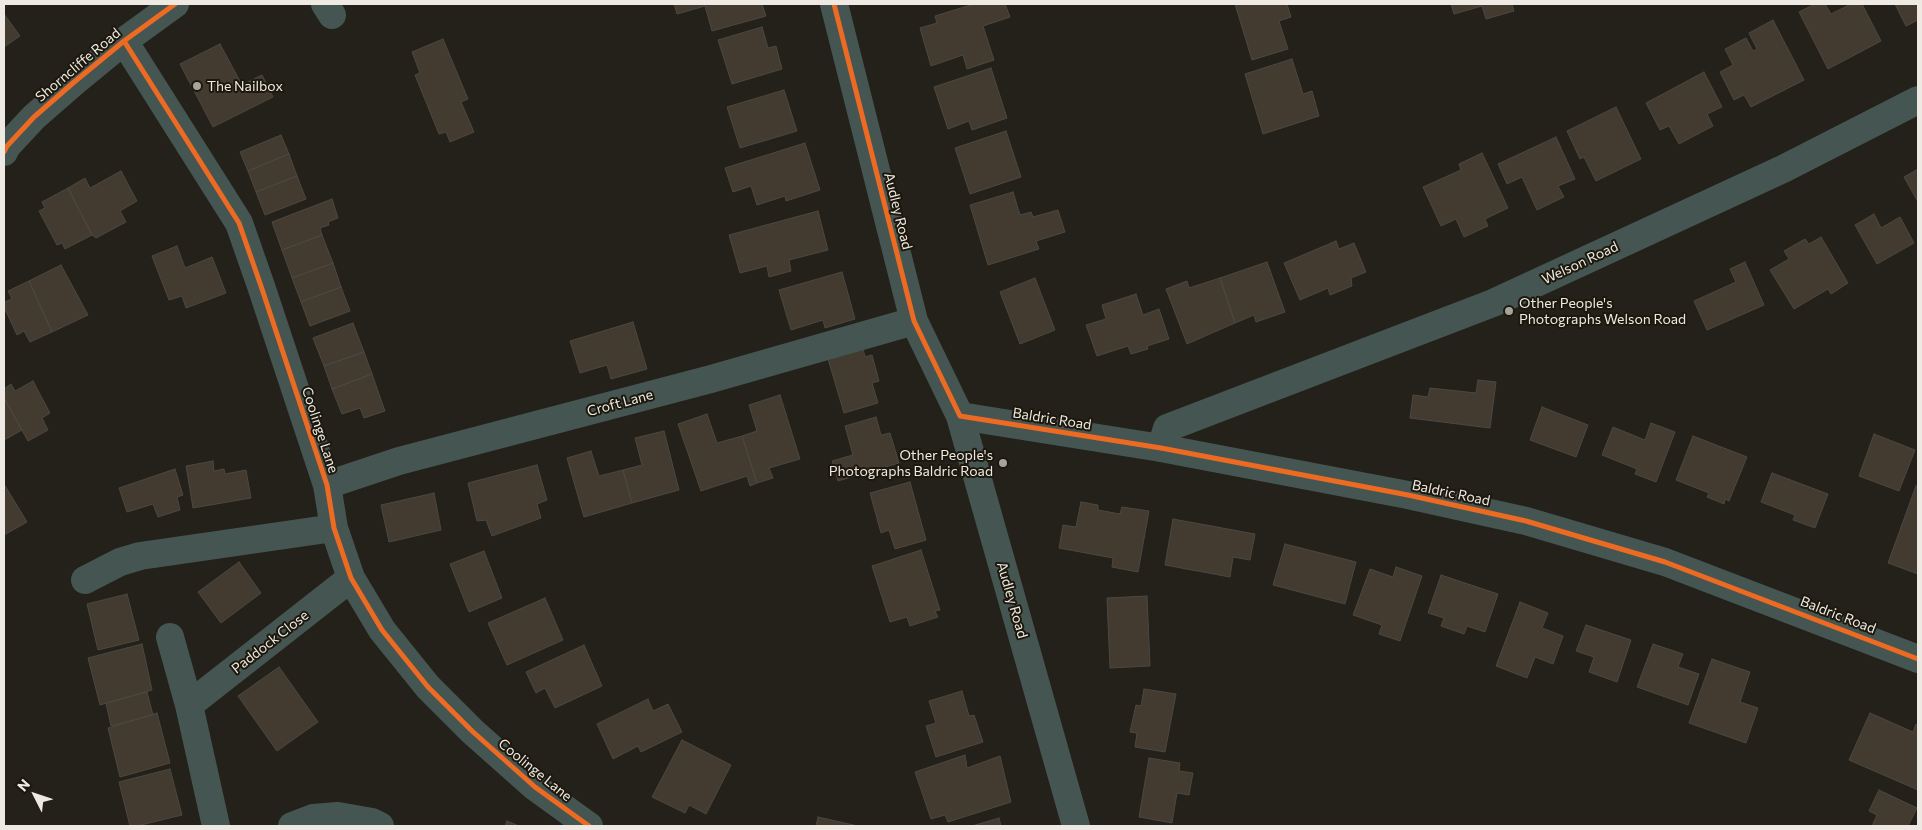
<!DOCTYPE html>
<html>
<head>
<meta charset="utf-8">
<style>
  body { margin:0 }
  #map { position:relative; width:1922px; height:830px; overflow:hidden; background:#24201a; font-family:Commissioner,sans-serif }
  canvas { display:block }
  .frame { position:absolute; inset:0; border:5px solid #eeeae3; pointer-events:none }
  .north { position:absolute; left:10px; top:770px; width:50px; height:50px; -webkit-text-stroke:4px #1d180d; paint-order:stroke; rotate:311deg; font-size:14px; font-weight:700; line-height:20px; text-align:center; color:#eeeae3 }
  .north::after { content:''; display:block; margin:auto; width:18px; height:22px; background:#eeeae3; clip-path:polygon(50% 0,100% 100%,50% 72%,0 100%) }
</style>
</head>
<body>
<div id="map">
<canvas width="1922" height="830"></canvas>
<div class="frame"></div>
<div class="north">N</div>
</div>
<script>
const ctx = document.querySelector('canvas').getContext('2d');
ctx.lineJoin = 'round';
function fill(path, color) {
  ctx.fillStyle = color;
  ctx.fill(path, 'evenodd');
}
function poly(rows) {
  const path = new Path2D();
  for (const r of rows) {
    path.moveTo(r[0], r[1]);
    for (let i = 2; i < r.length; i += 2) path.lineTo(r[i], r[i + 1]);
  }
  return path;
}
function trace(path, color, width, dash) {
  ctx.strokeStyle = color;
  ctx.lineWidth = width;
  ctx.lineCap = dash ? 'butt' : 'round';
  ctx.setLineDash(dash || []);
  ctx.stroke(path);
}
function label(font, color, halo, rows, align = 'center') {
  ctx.font = font + ' Commissioner,sans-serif';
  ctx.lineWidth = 4;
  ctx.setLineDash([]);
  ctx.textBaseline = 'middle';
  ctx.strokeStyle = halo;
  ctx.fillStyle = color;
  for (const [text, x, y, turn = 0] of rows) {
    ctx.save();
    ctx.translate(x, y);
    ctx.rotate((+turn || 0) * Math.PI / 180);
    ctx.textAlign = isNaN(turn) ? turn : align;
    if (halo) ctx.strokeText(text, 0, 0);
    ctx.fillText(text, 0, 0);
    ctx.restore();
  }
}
const building = poly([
  [674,4,762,4,766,16,712,31,705,6,677,14,674,4],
  [974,4,1005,4,1010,17,983,26,994,60,967,69,963,55,931,66,920,28,937,23,935,16,974,4],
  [1235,4,1287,4,1291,17,1279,21,1288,49,1252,60,1235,4],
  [1451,4,1512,4,1514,11,1486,19,1482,6,1454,14,1451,4],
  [1815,4,1825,4,1831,14,1851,4,1862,4,1881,41,1828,69,1799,12,1815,4],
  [1895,4,1918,4,1918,20,1906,26,1895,4],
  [4,14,20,36,4,47,4,14],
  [1773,20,1804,80,1751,107,1744,95,1734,100,1720,72,1733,65,1725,49,1746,38,1753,51,1757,49,1749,33,1773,20],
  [762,27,768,48,776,46,782,69,732,84,718,40,762,27],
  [443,39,468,99,461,102,474,132,450,142,446,132,439,134,415,75,420,73,412,52,443,39],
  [220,44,242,85,262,75,273,97,213,127,180,64,220,44],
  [1292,59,1303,94,1312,91,1319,116,1263,134,1245,74,1292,59],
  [991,68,1007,118,972,130,969,121,948,129,934,87,991,68],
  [1704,72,1722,107,1707,114,1713,126,1679,144,1669,126,1660,130,1646,103,1704,72],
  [784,90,797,131,740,148,727,107,784,90],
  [1616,107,1641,159,1596,181,1584,157,1580,159,1567,131,1616,107],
  [1006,131,1021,177,970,194,955,148,1006,131],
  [281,135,289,154,248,171,240,152,281,135],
  [1556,137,1575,179,1558,186,1564,197,1537,210,1522,177,1507,184,1498,164,1556,137],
  [805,143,820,190,786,201,785,196,757,205,751,186,733,192,725,168,805,143],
  [1482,153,1508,208,1485,219,1488,226,1464,237,1456,219,1441,226,1423,187,1461,170,1459,164,1482,153],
  [289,154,297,176,256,192,248,171,289,154],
  [1918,169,1918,202,1904,177,1918,169],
  [121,171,137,201,120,211,126,222,96,238,92,235,68,188,85,178,90,188,121,171],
  [297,176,306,199,265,215,256,192,297,176],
  [68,188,92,235,65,249,62,243,57,245,39,211,45,208,42,202,68,188],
  [1013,192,1020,215,1031,212,1033,217,1058,210,1065,232,1036,241,1039,249,988,265,970,205,1013,192],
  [332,199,338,218,328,222,329,225,320,228,322,235,282,250,272,222,332,199],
  [818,211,828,250,789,260,791,271,769,277,767,266,740,273,729,235,818,211],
  [1874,214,1881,228,1900,217,1914,243,1877,264,1855,225,1874,214],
  [322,235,333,263,292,278,282,250,322,235],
  [1821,237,1848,283,1831,294,1828,289,1794,309,1770,270,1789,259,1784,251,1805,239,1809,244,1821,237],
  [1336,241,1339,249,1354,243,1366,272,1351,278,1352,286,1330,295,1328,288,1300,300,1284,263,1336,241],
  [177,246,185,268,212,257,226,293,186,308,182,296,169,300,152,256,177,246],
  [1267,262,1285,312,1256,322,1254,315,1235,323,1220,278,1267,262],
  [1745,262,1764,305,1707,330,1694,301,1736,282,1730,269,1745,262],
  [333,263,341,287,301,302,292,278,333,263],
  [61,265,88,315,52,332,29,281,61,265],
  [842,272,855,319,825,328,823,320,791,330,779,290,842,272],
  [1035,278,1055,330,1020,344,1000,292,1035,278],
  [1220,278,1235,323,1187,344,1166,289,1187,281,1189,288,1220,278],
  [29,281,52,332,30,342,24,331,17,335,4,307,4,302,12,299,8,291,29,281],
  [341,287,350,311,310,326,301,302,341,287],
  [1136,294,1143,315,1159,309,1169,339,1147,346,1148,349,1131,354,1128,346,1097,356,1086,325,1106,319,1102,305,1136,294],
  [633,322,647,369,611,379,607,365,580,373,570,341,633,322],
  [353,323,364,352,324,366,313,338,353,323],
  [863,349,865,357,872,355,879,381,872,383,878,403,844,413,828,359,863,349],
  [364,352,372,374,332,389,324,366,364,352],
  [372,374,385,411,364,418,360,408,342,414,332,389,372,374],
  [1478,380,1496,382,1490,428,1410,418,1413,395,1428,397,1430,388,1476,393,1478,380],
  [33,381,50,413,42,418,48,430,28,441,4,398,4,389,11,384,15,391,33,381],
  [780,395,800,459,769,468,773,478,757,483,742,436,757,431,749,405,780,395],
  [4,398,22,430,4,440,4,398],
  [1542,407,1588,425,1576,457,1530,440,1542,407],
  [707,414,717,443,742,436,757,483,750,486,747,476,701,491,678,424,707,414],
  [876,417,881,435,890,433,899,463,838,481,832,461,853,455,845,426,876,417],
  [1651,423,1675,432,1656,482,1635,474,1637,469,1602,455,1613,427,1645,440,1651,423],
  [664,431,679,490,632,503,623,470,642,465,635,438,664,431],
  [1874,434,1915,450,1899,491,1859,476,1874,434],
  [1693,436,1747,457,1729,501,1725,499,1724,504,1707,497,1709,493,1676,480,1693,436],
  [591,451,599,476,623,470,632,503,584,517,567,458,591,451],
  [213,461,214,471,224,469,225,474,246,470,251,498,193,508,186,466,213,461],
  [537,465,547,500,537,504,541,518,492,536,486,520,477,521,468,483,537,465],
  [175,469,183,495,177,497,180,510,158,517,153,504,127,512,119,488,175,469],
  [1772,473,1828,494,1815,528,1793,520,1795,515,1761,502,1772,473],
  [910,482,926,540,895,549,889,530,881,533,870,493,910,482],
  [4,484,27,522,4,535,4,484],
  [1916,486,1918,487,1918,574,1888,563,1916,486],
  [434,493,441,530,389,542,381,505,434,493],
  [1081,502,1098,505,1098,510,1120,514,1122,507,1149,511,1138,572,1112,567,1113,558,1059,548,1063,525,1076,527,1081,502],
  [1173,519,1255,534,1250,560,1233,557,1230,577,1165,565,1173,519],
  [1285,544,1356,562,1345,604,1273,585,1285,544],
  [921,550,940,610,935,611,938,617,910,626,907,617,890,622,872,566,921,550],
  [484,551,502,598,469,612,450,564,484,551],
  [239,562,261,593,221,623,198,592,239,562],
  [1396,567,1422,576,1400,641,1379,634,1382,625,1353,615,1370,569,1393,577,1396,567],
  [1441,575,1498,594,1485,632,1467,626,1464,634,1441,626,1444,618,1428,613,1441,575],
  [127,594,139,640,98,650,87,604,127,594],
  [1147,596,1150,666,1110,668,1107,598,1147,596],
  [545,598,563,640,507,665,488,623,545,598],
  [1520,602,1548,613,1542,628,1563,636,1553,664,1535,657,1527,678,1496,666,1520,602],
  [1586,625,1631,640,1617,682,1589,672,1594,657,1576,651,1586,625],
  [142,644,152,690,100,705,88,658,142,644],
  [1653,644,1683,654,1678,667,1699,674,1688,705,1637,687,1653,644],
  [584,645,602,686,555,708,545,688,536,693,526,672,584,645],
  [1712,659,1750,672,1740,702,1758,708,1746,743,1689,723,1712,659],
  [279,667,318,722,277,751,238,696,279,667],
  [1144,689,1176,694,1165,752,1135,747,1137,733,1130,732,1136,705,1141,706,1144,689],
  [962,691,969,716,974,715,983,742,936,757,926,726,936,723,929,701,962,691],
  [147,692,153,715,111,726,106,703,147,692],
  [648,699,653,711,668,704,682,732,641,752,638,746,613,759,597,724,648,699],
  [157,713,170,763,120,777,108,728,157,713],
  [1870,713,1913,732,1916,724,1918,725,1918,790,1849,760,1870,713],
  [682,740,731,765,706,814,689,805,685,813,652,797,682,740],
  [965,755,967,768,1000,756,1011,802,948,822,945,815,931,819,915,772,965,755],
  [1149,758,1180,763,1179,771,1193,773,1189,795,1177,793,1172,823,1139,817,1149,758],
  [170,769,182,815,137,826,130,826,119,782,170,769],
  [1879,790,1917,808,1908,826,1872,826,1877,815,1869,811,1879,790],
  [818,817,858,826,816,826,818,817],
  [999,818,1001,826,972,826,999,818],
  [507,821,519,826,505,826,507,821]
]);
const minor = poly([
  [325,4,332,15],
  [834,4,914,321,960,416,1076,826],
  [124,41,239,223,261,286,327,485,334,528,351,578,382,630,428,687,472,731,535,787,589,826],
  [4,152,7,146,34,117,73,83,124,41,175,4],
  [960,416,1161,448,1408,495,1526,521,1665,562,1918,659],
  [1161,448,1167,428,1493,303,1783,169,1918,100],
  [327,485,399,461,711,379,914,321],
  [85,580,120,562,140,556,334,528],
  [170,637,189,705,216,826],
  [189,705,351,578],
  [292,826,313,818,338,816,372,822,380,826]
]);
const cycleway = poly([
  [834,4,914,321,960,416,1161,448,1408,495,1526,521,1665,562,1918,659],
  [124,41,239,223,261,286,327,485,334,528,351,578,382,630,428,687,472,731,535,787,589,826],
  [4,152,7,146,34,117,73,83,124,41,175,4]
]);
const markers = [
  [197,86,5,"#a7a39d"],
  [1509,311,5,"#a7a39d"],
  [1003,463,5,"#a7a39d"]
];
const streetNames = [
  ["Shorncliffe Road",78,65,-40],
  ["Audley Road",898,211,76],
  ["Welson Road",1580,263,-25],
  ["Croft Lane",620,403,-15],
  ["Baldric Road",1052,419,9],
  ["Coolinge Lane",320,430,72],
  ["Baldric Road",1451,493,12],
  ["Audley Road",1012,600,74],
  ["Baldric Road",1838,615,21],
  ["Paddock Close",270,642,-38],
  ["Coolinge Lane",535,770,39]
];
const poiNames = [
  ["The Nailbox",207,86],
  ["Other People's",1519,303],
  ["Photographs Welson Road",1519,319],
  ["Other People's",993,455,"right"],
  ["Photographs Baldric Road",993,471,"right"]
];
fill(building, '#433b30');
trace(building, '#4b4843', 1);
trace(minor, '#455652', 28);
trace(cycleway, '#ed6a23', 5);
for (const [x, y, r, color] of markers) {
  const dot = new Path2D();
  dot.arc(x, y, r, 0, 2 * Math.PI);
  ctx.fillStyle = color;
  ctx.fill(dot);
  trace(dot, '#1d180d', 2);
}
label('14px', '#eeeae3', '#1d180d', streetNames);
label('14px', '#eeeae3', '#1d180d', poiNames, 'left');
</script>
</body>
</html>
